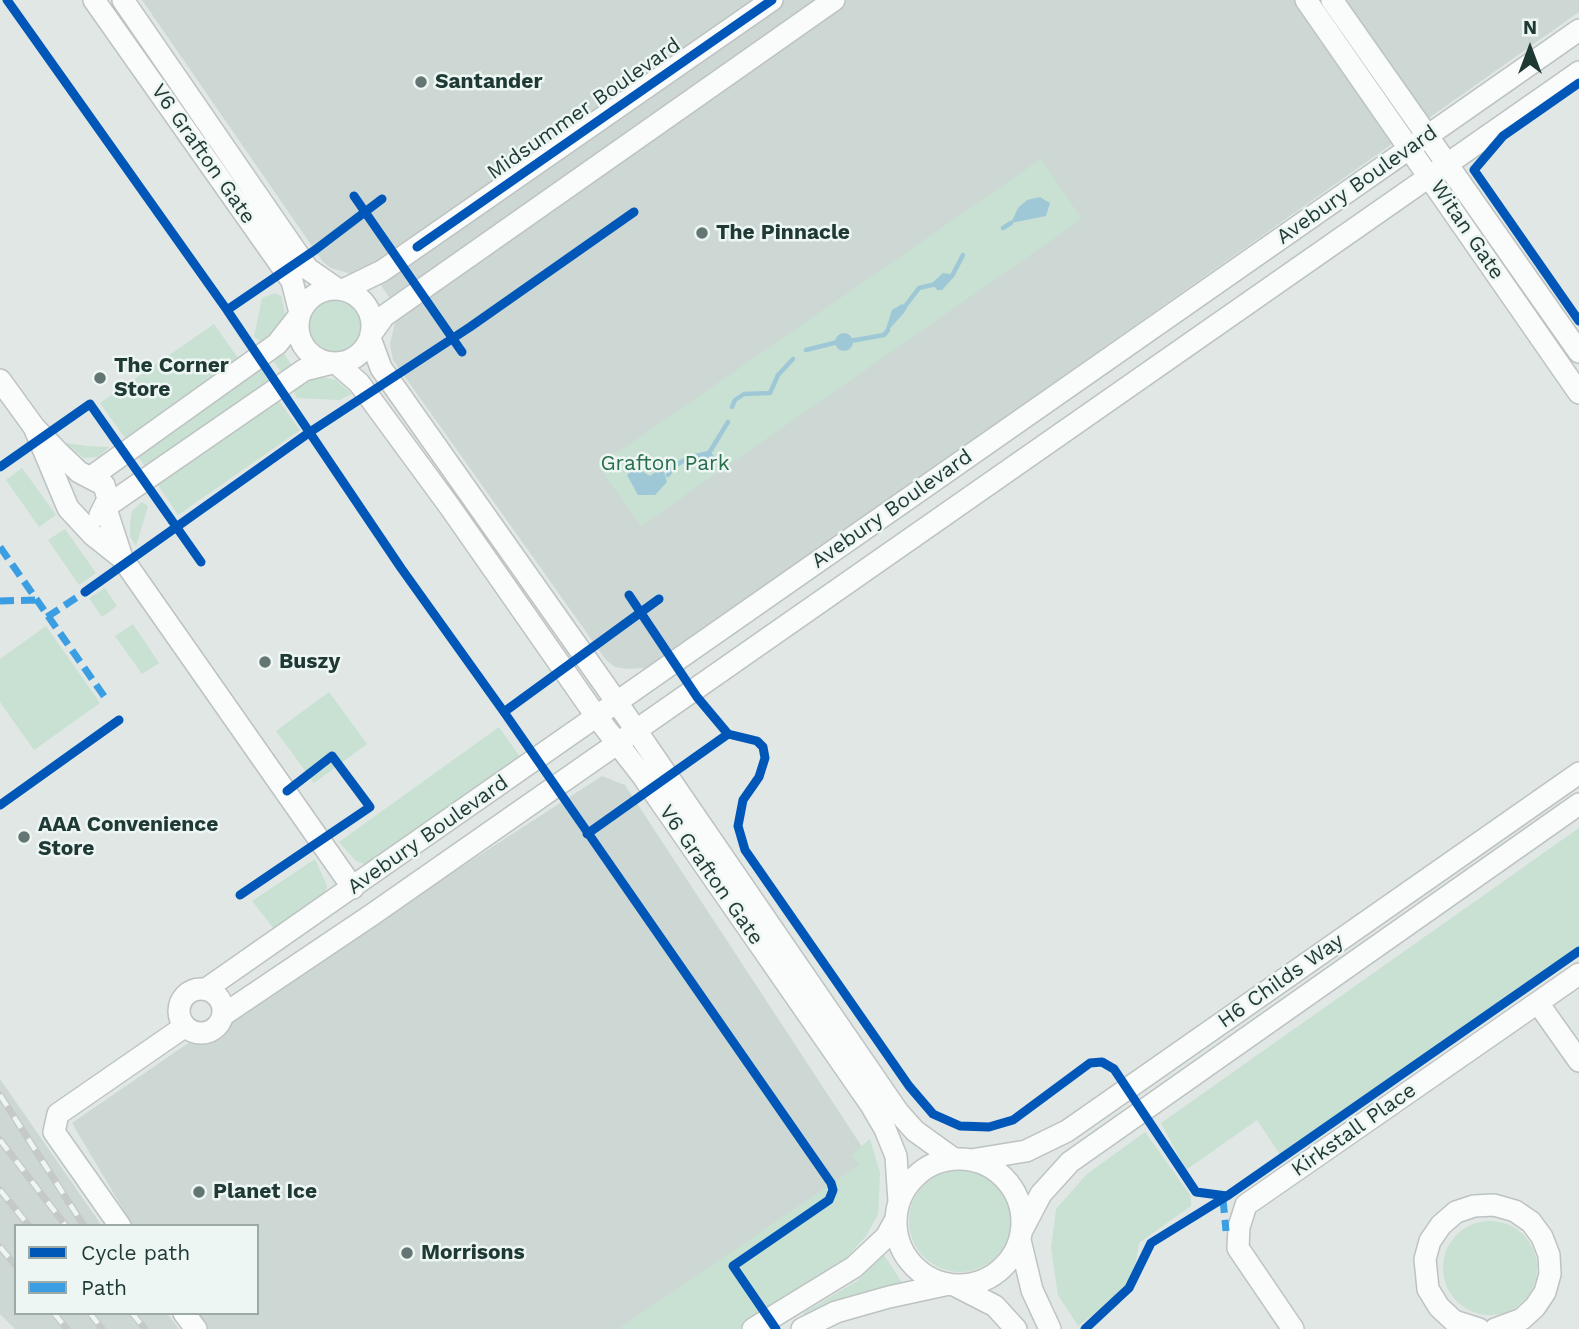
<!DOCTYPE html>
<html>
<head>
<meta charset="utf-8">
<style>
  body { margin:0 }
  #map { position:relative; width:1579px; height:1329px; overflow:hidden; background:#e0e7e5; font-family:"Work Sans",sans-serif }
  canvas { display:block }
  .legend { position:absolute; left:14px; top:1224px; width:245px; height:91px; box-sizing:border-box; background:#edf6f3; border:2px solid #9baaa7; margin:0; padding:9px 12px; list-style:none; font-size:21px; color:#1f3935 }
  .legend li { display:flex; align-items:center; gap:14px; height:35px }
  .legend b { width:35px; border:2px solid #9baaa7 }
  .north { position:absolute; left:1495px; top:14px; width:70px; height:70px; -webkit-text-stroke:5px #edf6f3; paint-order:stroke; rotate:0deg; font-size:19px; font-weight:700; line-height:28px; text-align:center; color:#1f3935 }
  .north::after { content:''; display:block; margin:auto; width:24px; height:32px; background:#1f3935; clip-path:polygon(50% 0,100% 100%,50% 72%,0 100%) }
</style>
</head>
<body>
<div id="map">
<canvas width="1579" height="1329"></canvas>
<ul class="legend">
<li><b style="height:9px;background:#0057b8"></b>Cycle path</li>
<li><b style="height:9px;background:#3c9ee2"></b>Path</li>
</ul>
<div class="north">N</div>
</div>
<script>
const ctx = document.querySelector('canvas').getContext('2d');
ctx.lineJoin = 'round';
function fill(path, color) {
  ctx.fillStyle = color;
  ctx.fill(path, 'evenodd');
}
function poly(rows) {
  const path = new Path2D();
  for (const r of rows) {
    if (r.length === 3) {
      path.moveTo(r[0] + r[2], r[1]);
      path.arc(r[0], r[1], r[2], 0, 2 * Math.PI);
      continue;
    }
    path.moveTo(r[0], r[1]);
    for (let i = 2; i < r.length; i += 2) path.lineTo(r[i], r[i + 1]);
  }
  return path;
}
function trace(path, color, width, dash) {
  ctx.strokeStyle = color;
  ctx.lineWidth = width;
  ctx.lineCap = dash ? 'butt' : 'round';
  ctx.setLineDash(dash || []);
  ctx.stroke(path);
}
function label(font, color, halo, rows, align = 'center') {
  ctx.font = font + ' "Work Sans",sans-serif';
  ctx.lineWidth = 5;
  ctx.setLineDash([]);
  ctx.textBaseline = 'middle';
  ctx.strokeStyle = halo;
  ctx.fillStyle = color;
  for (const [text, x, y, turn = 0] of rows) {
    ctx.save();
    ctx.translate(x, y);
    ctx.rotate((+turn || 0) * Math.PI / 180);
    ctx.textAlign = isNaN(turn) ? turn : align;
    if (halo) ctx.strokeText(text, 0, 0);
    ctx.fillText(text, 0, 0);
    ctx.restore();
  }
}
const built = poly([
  [142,0,1579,0,1579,12,661,660,644,668,628,669,615,667,606,660,393,360,390,344,398,310,369,268,351,274,331,268,323,262],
  [602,776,625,785,870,1159,629,1329,202,1329,191,1313,257,1313,257,1226,133,1226,72,1123,181,1048],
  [0,1079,102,1226,16,1226,16,1313,167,1313,179,1329,15,1329,0,1314]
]);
const green = poly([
  [1041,159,1082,219,641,526,598,466],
  [275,293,281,296,286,317,283,328,262,342,254,337,262,298],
  [334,326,27],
  [214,324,238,358,125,438,100,403],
  [283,352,292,366,282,373,272,359],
  [260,368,269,381,146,468,137,455],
  [319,376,336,380,352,394,340,400,297,398,293,390,308,379],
  [279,401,300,430,178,515,158,485],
  [66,443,87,446,109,447,98,457,84,458],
  [22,468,56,515,39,527,6,480],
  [142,502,148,506,136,546,130,537,130,524,132,511],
  [65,529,96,573,79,585,48,540],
  [105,588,117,606,102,617,89,598],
  [133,624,159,663,142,674,115,636],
  [46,626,100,703,34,750,0,702,0,659],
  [329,692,367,744,314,783,276,731],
  [499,727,520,757,367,865,356,861,339,842],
  [1579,828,1579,948,1281,1156,1257,1120,1186,1170,1161,1123],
  [315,859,327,886,324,896,274,929,252,901],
  [1145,1132,1191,1196,1191,1206,1139,1243,1132,1285,1078,1326,1058,1295,1051,1248,1056,1209,1087,1174],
  [870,1139,880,1173,878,1214,866,1236,834,1272,790,1299,786,1296,743,1321,746,1326,740,1329,618,1329,859,1165,851,1155],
  [960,1221,51],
  [1490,1268,47],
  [884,1255,903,1284,808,1319,803,1313,857,1281]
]);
const water = poly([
  [1040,197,1050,203,1046,216,1011,223,1018,208,1027,200],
  [943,273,950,274,952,279,942,290,937,290,932,283],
  [902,304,907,308,903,314,884,335,892,310],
  [844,342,9],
  [707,460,8],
  [635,467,650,476,656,472,664,472,667,482,655,495,638,495,627,475]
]);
const stream = poly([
  [1003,228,1011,223],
  [947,279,952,276,963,255],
  [903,309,919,288,936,284],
  [850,341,884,335,888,330],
  [806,350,838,342],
  [732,407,735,400,744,394,770,393,778,375,793,359],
  [691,457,709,453,728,422],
  [668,475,674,466,685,460]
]);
const minor = poly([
  [94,0,292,281,300,313],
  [123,0,308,269,337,289],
  [1306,0,1579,393],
  [1332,0,1579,352],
  [335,326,37],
  [343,290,382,271,772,0],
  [371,334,384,316,834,0],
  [370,338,381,368,616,701,898,1112,915,1131,954,1159],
  [336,363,359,383,450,507,596,716,642,775,871,1105,885,1129,896,1156,899,1202],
  [0,380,34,427,58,452,79,472,104,485,108,499,100,515],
  [34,427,68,508,93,535,122,558,353,888],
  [91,477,277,344,299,316],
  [107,506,304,370,332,363],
  [106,509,122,558],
  [201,1011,22],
  [206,989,1579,30],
  [1538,1003,1579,1061],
  [223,1015,373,914,1579,72],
  [959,1222,63],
  [971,1160,1026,1151,1067,1131,1579,773],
  [120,1226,54,1132,58,1114,184,1027],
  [1021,1232,1041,1194,1070,1162,1579,804],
  [1020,1240,1032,1290,1050,1329],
  [956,1286,995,1306,1016,1329],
  [184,1313,196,1329],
  [753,1329,854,1267,886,1237,896,1219],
  [802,1329,836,1312,889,1297,949,1284],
  [1293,1329,1238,1248,1239,1227,1246,1205,1579,974],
  [1479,1329,1454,1321,1439,1307,1428,1289,1425,1259,1430,1241,1441,1225,1456,1212,1474,1206,1494,1205,1515,1211,1531,1222,1542,1237,1549,1255,1550,1274,1545,1292,1535,1307,1522,1319,1495,1329]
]);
const rail = poly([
  [0,1095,84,1226],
  [0,1140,66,1226],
  [0,1190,29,1226],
  [0,1247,16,1266],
  [54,1313,67,1329],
  [90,1313,102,1329],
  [132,1313,145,1329]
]);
const quiet = poly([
  [0,547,106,699],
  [0,601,36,600],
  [47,617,85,592],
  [1223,1199,1226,1231]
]);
const cycleway = poly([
  [7,0,227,310,401,568,504,712,831,1183,833,1190,829,1200,733,1266,776,1329],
  [1579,83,1503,136,1474,170,1579,321],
  [354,196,462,352],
  [417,247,772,0],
  [227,310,315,250,382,199],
  [0,467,90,404,201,562],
  [85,592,310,432,470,327,634,212],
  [629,595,697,697,728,734,757,741,763,747,765,758,759,777,743,800,738,826,745,850,909,1086,933,1114,960,1126,989,1127,1013,1120,1090,1063,1102,1062,1114,1069,1196,1192,1227,1196],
  [504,712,659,599],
  [0,805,119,720],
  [587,834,728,734],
  [240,895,370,807,332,756,287,791],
  [1085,1329,1129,1288,1151,1243,1227,1196,1579,951]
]);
const markers = [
  [421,82,7,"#637673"],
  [702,233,7,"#637673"],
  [100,378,7,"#637673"],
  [265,662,7,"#637673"],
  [24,837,7,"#637673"],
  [199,1192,7,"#637673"],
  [407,1253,7,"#637673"]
];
const poiNames = [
  ["Santander",435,82],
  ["The Pinnacle",716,233],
  ["The Corner",114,366],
  ["Store",114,390],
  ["Buszy",279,662],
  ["AAA Convenience",38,825],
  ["Store",38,849],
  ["Planet Ice",213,1192],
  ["Morrisons",421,1253]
];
const streetNames = [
  ["Midsummer Boulevard",584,109,-35],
  ["V6 Grafton Gate",203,154,55],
  ["Avebury Boulevard",1357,185,-35],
  ["Witan Gate",1467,230,56],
  ["Avebury Boulevard",892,509,-35],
  ["Avebury Boulevard",428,835,-35],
  ["V6 Grafton Gate",711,875,55],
  ["H6 Childs Way",1281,981,-35],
  ["Kirkstall Place",1354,1130,-35]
];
const parkNames = [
  ["Grafton Park",665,464]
];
fill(built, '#cdd8d5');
fill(green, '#c8e1d3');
fill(water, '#9fc8d7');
trace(stream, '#9fc8d7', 4.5);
trace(minor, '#bdc3c2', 24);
trace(minor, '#fafbfb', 21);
trace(rail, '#c6c9c9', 7);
trace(rail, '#edf6f3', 4.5, [13]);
trace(quiet, '#3c9ee2', 7, [14, 7]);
trace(cycleway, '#0057b8', 9);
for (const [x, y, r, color] of markers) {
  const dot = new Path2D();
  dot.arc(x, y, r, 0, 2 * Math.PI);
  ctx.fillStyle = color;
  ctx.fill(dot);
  trace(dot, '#edf6f3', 2.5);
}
label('bold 21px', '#1f3935', '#edf6f3', poiNames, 'left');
label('21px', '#1f3935', '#edf6f3', streetNames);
label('21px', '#28704d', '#edf6f3', parkNames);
</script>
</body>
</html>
